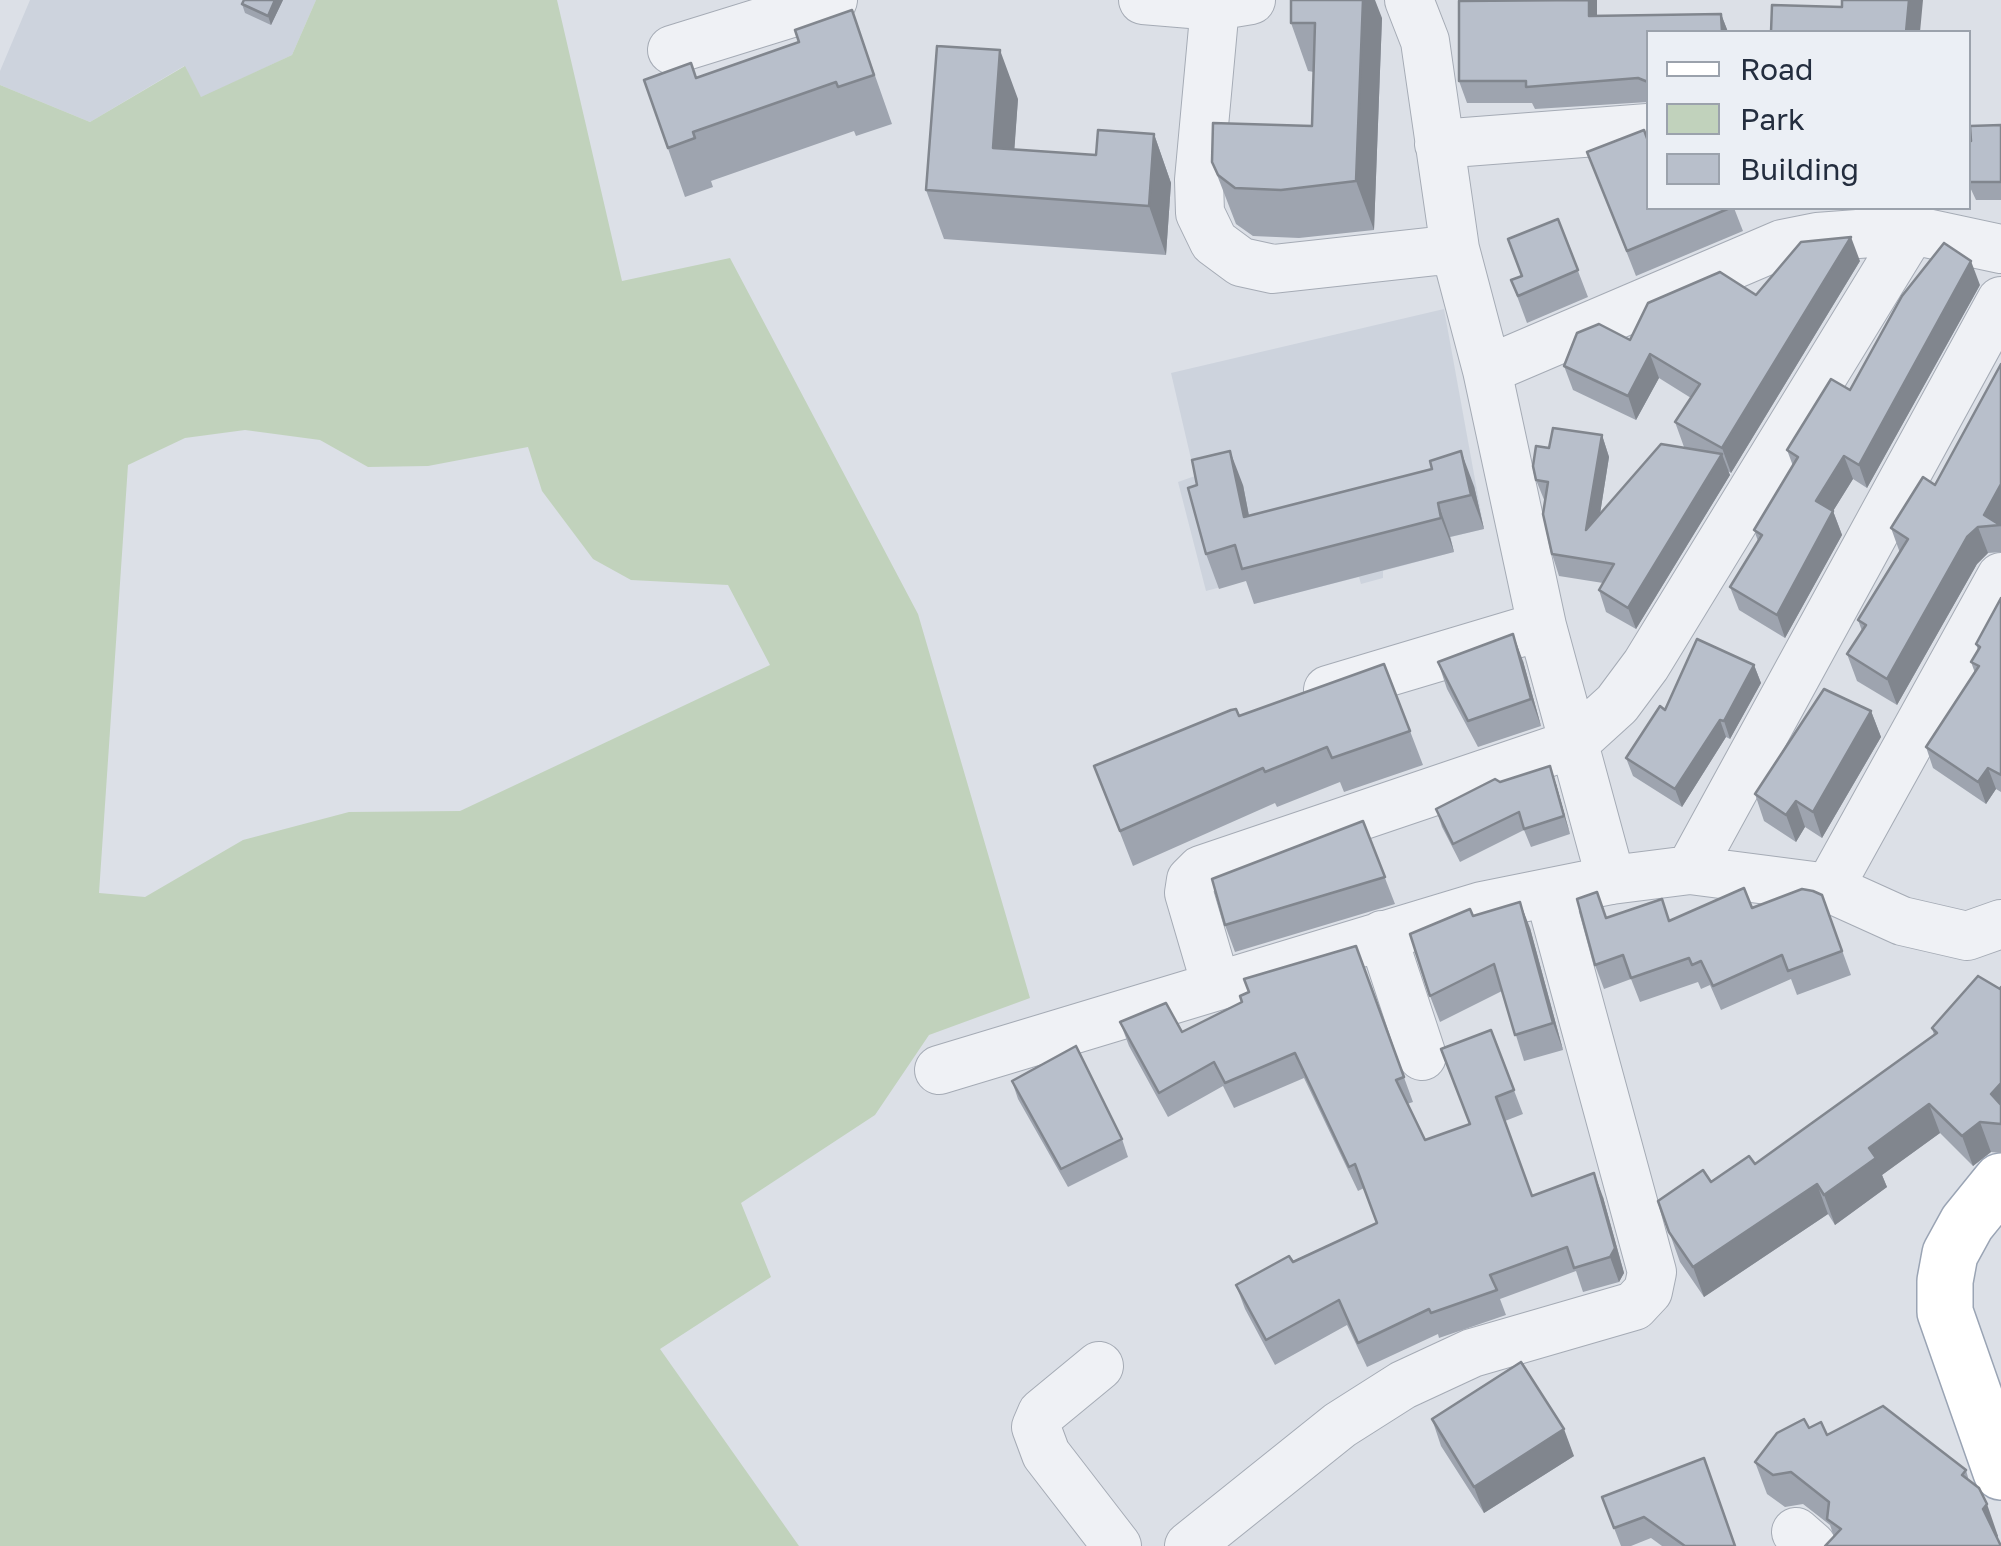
<!DOCTYPE html>
<html>
<head>
<meta charset="utf-8">
<style>
  body { margin:0 }
  #map { position:relative; width:2001px; height:1546px; overflow:hidden; background:#dce0e7; font-family:"Golos Text",sans-serif }
  canvas { display:block }
  .legend { position:absolute; left:1646px; top:30px; width:325px; height:180px; box-sizing:border-box; background:#ebeff5; border:2px solid #9ba2ac; margin:0; padding:12px 18px; list-style:none; font-size:30px; color:#242e3f }
  .legend li { display:flex; align-items:center; gap:20px; height:50px }
  .legend b { width:50px; border:2px solid #9ba2ac }
</style>
</head>
<body>
<div id="map">
<canvas width="2001" height="1546"></canvas>
<ul class="legend">
<li><b style="height:12px;background:#fff"></b>Road</li>
<li><b style="height:28px;background:#c1d2bc"></b>Park</li>
<li><b style="height:28px;background:#b8bfcb"></b>Building</li>
</ul>
</div>
<script>
const ctx = document.querySelector('canvas').getContext('2d');
ctx.lineJoin = 'round';
function fill(path, color) {
  ctx.fillStyle = color;
  ctx.fill(path, 'evenodd');
}
function poly(rows) {
  const path = new Path2D();
  for (const r of rows) {
    path.moveTo(r[0], r[1]);
    for (let i = 2; i < r.length; i += 2) path.lineTo(r[i], r[i + 1]);
  }
  return path;
}
function trace(path, color, width, dash) {
  ctx.strokeStyle = color;
  ctx.lineWidth = width;
  ctx.lineCap = dash ? 'butt' : 'round';
  ctx.setLineDash(dash || []);
  ctx.stroke(path);
}
const built = poly([
  [30,0,316,0,292,55,201,98,184,66,90,122,0,85,0,71],
  [1444,309,1484,529,1451,537,1454,552,1383,571,1383,578,1361,584,1359,577,1254,604,1247,580,1206,591,1178,482,1195,476,1171,373]
]);
const green = poly([
  [316,0,557,0,622,281,730,258,918,614,1030,998,929,1035,875,1115,741,1203,771,1277,660,1349,799,1546,0,1546,0,85,90,122,185,66,201,97,292,55],
  [245,430,320,440,368,467,428,466,528,447,542,491,593,559,631,580,728,585,770,665,460,811,349,812,243,840,145,897,99,893,128,465,185,438]
]);
const minor = poly([
  [1143,0,1215,6,1251,0],
  [1409,0,1425,41,1455,249,1487,370,1542,626,1611,880],
  [1215,6,1199,180,1200,213,1214,242,1241,262,1273,269,1455,249],
  [672,50,833,0],
  [1439,144,1648,128],
  [1487,370,1782,244,1817,237,1912,230,2001,249],
  [1328,690,1542,626],
  [1690,870,2001,301],
  [1829,888,2001,577],
  [1382,935,1422,1056],
  [1216,985,1189,893,1191,880,1201,870,1573,744,1617,704,1646,665,1912,230],
  [939,1070,1482,906,1611,880,1690,870,1829,888,1902,921,1967,936,2001,924],
  [1099,1366,1042,1413,1036,1427,1046,1454,1117,1546],
  [1796,1532,1812,1546],
  [1189,1546,1340,1425,1403,1385,1472,1353,1634,1306,1648,1291,1652,1272,1549,893]
]);
const major = poly([
  [2001,1181,1967,1223,1950,1254,1945,1281,1945,1312,2001,1472]
]);
const wall = poly([
  [244,0,283,0,271,25,245,13,242,4],
  [852,10,892,124,856,136,854,131,711,181,713,187,685,197,644,80,696,78,799,42],
  [1721,14,1728,32,1648,32,1648,102,1535,109,1532,103,1467,103,1459,81,1597,16],
  [1382,18,1374,230,1299,238,1253,236,1236,224,1212,162,1312,126,1314,72,1308,71,1291,23],
  [1018,99,1014,150,1096,155,1154,134,1171,183,1166,255,944,239,926,190],
  [2001,125,2001,200,1976,200,1968,183,1968,141],
  [1587,152,1648,208,1734,208,1743,231,1636,276],
  [1558,219,1588,297,1527,323,1511,280,1522,276],
  [1860,261,1731,473,1728,471,1730,475,1636,629,1606,612,1599,590,1603,583,1559,576,1552,554,1545,502,1536,480,1549,448,1602,435,1609,457,1600,514,1687,448,1684,447,1675,422,1691,398,1659,378,1636,420,1573,390,1564,366,1630,340,1756,295],
  [1980,285,1867,488,1853,479,1833,511,1842,535,1785,638,1739,610,1730,587,1758,541,1754,530,1793,466,1787,450,1850,390],
  [2001,364,2001,552,1988,553,1977,564,1897,705,1857,681,1847,654,1862,631,1858,620,1900,553,1891,528,1935,485],
  [1243,485,1249,516,1474,486,1484,529,1450,537,1454,552,1254,604,1246,581,1219,589,1206,554],
  [2001,598,2001,792,1996,789,1986,804,1933,768,1926,747,1975,673,1971,662,1978,650,1976,644],
  [1523,661,1541,726,1478,747,1447,689,1438,662],
  [1754,665,1761,683,1730,739,1726,737,1682,807,1633,776,1626,758,1665,710],
  [1871,711,1881,737,1822,838,1805,827,1796,842,1764,821,1755,794],
  [1239,716,1410,731,1423,765,1344,792,1340,782,1277,807,1275,803,1133,866,1094,766],
  [1500,782,1556,784,1570,834,1531,847,1524,830,1460,862,1442,827,1436,809],
  [1363,821,1395,904,1235,952,1225,925],
  [1822,895,1851,975,1797,995,1791,979,1721,1010,1710,985,1701,989,1698,982,1640,1002,1631,979,1604,989,1595,965,1606,918,1670,921],
  [1473,916,1530,928,1563,1050,1524,1061,1502,991,1440,1022,1430,996],
  [1356,946,1413,1102,1407,1104,1425,1140,1469,1124,1491,1030,1523,1114,1505,1121,1532,1196,1603,1197,1624,1273,1619,1282,1583,1292,1576,1271,1500,1299,1506,1315,1439,1338,1438,1334,1367,1367,1347,1325,1275,1365,1245,1309,1236,1285,1293,1262,1377,1223,1364,1188,1358,1191,1304,1078,1234,1108,1223,1086,1168,1117,1129,1046,1120,1022,1182,1032],
  [2001,987,2001,1153,1991,1152,1973,1166,1940,1133,1882,1175,1887,1187,1835,1225,1828,1214,1704,1297,1680,1262,1658,1201,1711,1182,1755,1164,1934,1035,1932,1028],
  [1012,1081,1122,1139,1128,1157,1068,1187,1018,1099],
  [1432,1419,1574,1456,1484,1513,1441,1446],
  [1809,1428,1827,1435,1966,1470,1969,1481,1998,1536,1997,1537,1834,1537,1830,1525,1803,1504,1785,1507,1767,1494,1755,1462],
  [1602,1497,1735,1546,1662,1546,1651,1538,1631,1546,1621,1546]
]);
const shadedWall = poly([
  [275,0,283,0,271,25,268,16],
  [1363,0,1375,0,1382,18,1374,230,1356,181],
  [1589,0,1597,0,1597,38,1589,16],
  [1909,0,1923,0,1920,32,1906,32],
  [1721,14,1728,32,1722,32],
  [1000,50,1018,99,1011,197,993,148],
  [1154,134,1171,183,1166,255,1149,206],
  [1851,237,1860,261,1731,473,1722,448],
  [1971,261,1980,285,1867,488,1859,465],
  [1650,354,1659,378,1636,420,1628,396],
  [1602,435,1609,457,1594,552,1586,530],
  [1230,451,1243,485,1256,552,1244,517],
  [1461,451,1474,486,1484,529,1471,495],
  [1722,454,1730,475,1636,629,1628,608],
  [1844,456,1853,479,1825,524,1816,501],
  [2001,484,2001,527,2000,525,1984,515],
  [1438,503,1450,537,1454,552,1441,518],
  [1833,511,1842,535,1785,638,1777,615],
  [1978,527,1988,553,1977,564,1897,705,1887,679,1967,537],
  [1513,634,1523,661,1541,726,1531,699],
  [1754,665,1761,683,1730,739,1724,721],
  [1871,711,1881,737,1822,838,1813,812],
  [1720,720,1726,737,1682,807,1675,789],
  [1550,766,1556,784,1570,834,1564,816],
  [1988,768,1996,789,1986,804,1978,782],
  [1796,801,1805,827,1796,842,1786,815],
  [1520,902,1530,928,1563,1050,1553,1023],
  [2001,1083,2001,1122,1991,1094],
  [1929,1104,1940,1133,1882,1175,1887,1187,1835,1225,1824,1195,1869,1148],
  [1980,1122,1991,1152,1973,1166,1962,1136],
  [1594,1173,1603,1197,1624,1273,1619,1282,1610,1257],
  [1817,1184,1828,1214,1704,1297,1693,1267],
  [1564,1429,1574,1456,1484,1513,1474,1487],
  [1987,1504,1998,1536,1994,1541,1983,1509]
]);
const building = poly([
  [244,0,275,0,268,16,242,4,244,0],
  [1291,0,1363,0,1356,181,1281,190,1235,188,1218,175,1212,162,1213,123,1312,126,1315,23,1291,23,1291,0],
  [1589,0,1589,16,1721,14,1722,32,1648,32,1648,82,1638,78,1526,87,1526,81,1459,81,1459,1,1589,0],
  [1842,0,1909,0,1906,32,1771,32,1772,5,1842,7,1842,0],
  [852,10,874,75,838,87,836,82,693,132,695,138,668,148,644,80,691,63,696,78,799,42,795,30,852,10],
  [937,46,1000,50,993,148,1096,155,1098,130,1154,134,1149,206,926,190,937,46],
  [2001,125,2001,182,1969,182,1968,141,1971,141,1970,126,2001,125],
  [1644,130,1648,141,1648,208,1730,208,1627,251,1587,152,1644,130],
  [1558,219,1578,270,1518,296,1511,280,1522,276,1508,239,1558,219],
  [1851,237,1722,448,1675,422,1700,384,1650,354,1628,396,1564,366,1577,333,1599,324,1630,340,1648,303,1720,272,1756,295,1801,242,1851,237],
  [1944,243,1971,261,1859,465,1844,456,1816,501,1833,511,1777,615,1730,587,1762,535,1754,530,1798,457,1787,450,1831,379,1850,390,1902,296,1944,243],
  [2001,364,2001,484,1984,515,2000,525,1978,527,1967,537,1887,679,1847,654,1866,625,1858,620,1908,539,1891,528,1923,477,1935,485,2001,364],
  [1553,428,1602,435,1586,530,1661,444,1722,454,1628,608,1599,590,1614,564,1552,554,1543,514,1548,482,1536,480,1533,466,1536,446,1549,448,1553,428],
  [1230,451,1244,517,1432,469,1430,461,1461,451,1471,495,1438,503,1441,518,1242,569,1235,545,1206,554,1188,488,1197,485,1192,460,1230,451],
  [2001,598,2001,775,1988,768,1978,782,1926,747,1979,666,1971,662,1980,647,1976,644,2001,598],
  [1513,634,1531,699,1468,721,1438,662,1513,634],
  [1697,639,1754,665,1724,721,1720,720,1675,789,1626,758,1660,706,1665,710,1697,639],
  [1384,664,1410,731,1332,758,1327,747,1265,772,1263,768,1120,831,1094,766,1231,710,1236,709,1239,716,1384,664],
  [1824,689,1871,711,1813,812,1796,801,1786,815,1755,794,1824,689],
  [1550,766,1564,816,1524,829,1519,812,1453,844,1436,809,1495,779,1500,782,1550,766],
  [1363,821,1385,877,1225,925,1212,879,1363,821],
  [1744,888,1752,908,1802,889,1813,891,1822,895,1842,951,1788,971,1782,955,1713,986,1701,961,1692,965,1689,958,1631,978,1623,955,1595,965,1577,899,1597,892,1606,918,1662,899,1669,921,1744,888],
  [1520,902,1553,1023,1515,1035,1494,964,1430,996,1410,934,1470,909,1473,916,1520,902],
  [1356,946,1404,1077,1396,1080,1425,1140,1470,1124,1441,1049,1491,1030,1514,1090,1496,1097,1532,1196,1594,1173,1615,1248,1610,1257,1574,1268,1567,1247,1490,1275,1497,1290,1431,1313,1429,1309,1358,1343,1339,1300,1266,1340,1236,1285,1289,1256,1293,1262,1377,1223,1355,1164,1349,1167,1295,1053,1225,1083,1214,1062,1159,1093,1120,1022,1166,1003,1182,1032,1242,1002,1240,996,1249,992,1244,979,1356,946],
  [1978,976,2000,989,2001,987,2001,1083,1991,1094,2001,1105,2001,1124,1980,1122,1962,1136,1929,1104,1869,1148,1876,1158,1824,1195,1817,1184,1693,1267,1669,1232,1658,1201,1703,1170,1711,1182,1749,1156,1755,1164,1937,1033,1932,1028,1978,976],
  [1076,1046,1122,1139,1061,1169,1012,1081,1076,1046],
  [1521,1362,1564,1429,1474,1487,1432,1419,1521,1362],
  [1883,1406,1966,1470,1962,1475,1979,1488,1987,1504,1983,1509,2001,1546,1825,1546,1841,1529,1827,1519,1829,1502,1791,1472,1773,1475,1755,1462,1777,1433,1804,1419,1809,1428,1821,1422,1827,1435,1883,1406],
  [1704,1458,1735,1546,1685,1546,1644,1517,1614,1528,1602,1497,1704,1458]
]);
fill(built, '#cdd3dd');
fill(green, '#c1d2bc');
trace(minor, '#a5abb5', 50);
trace(major, '#9aa4b4', 58);
trace(minor, '#eff1f5', 48);
trace(major, '#fff', 55);
fill(wall, '#9ea4af');
fill(shadedWall, '#81868e');
fill(building, '#b8bfcb');
trace(building, '#81868e', 2.5);
</script>
</body>
</html>
